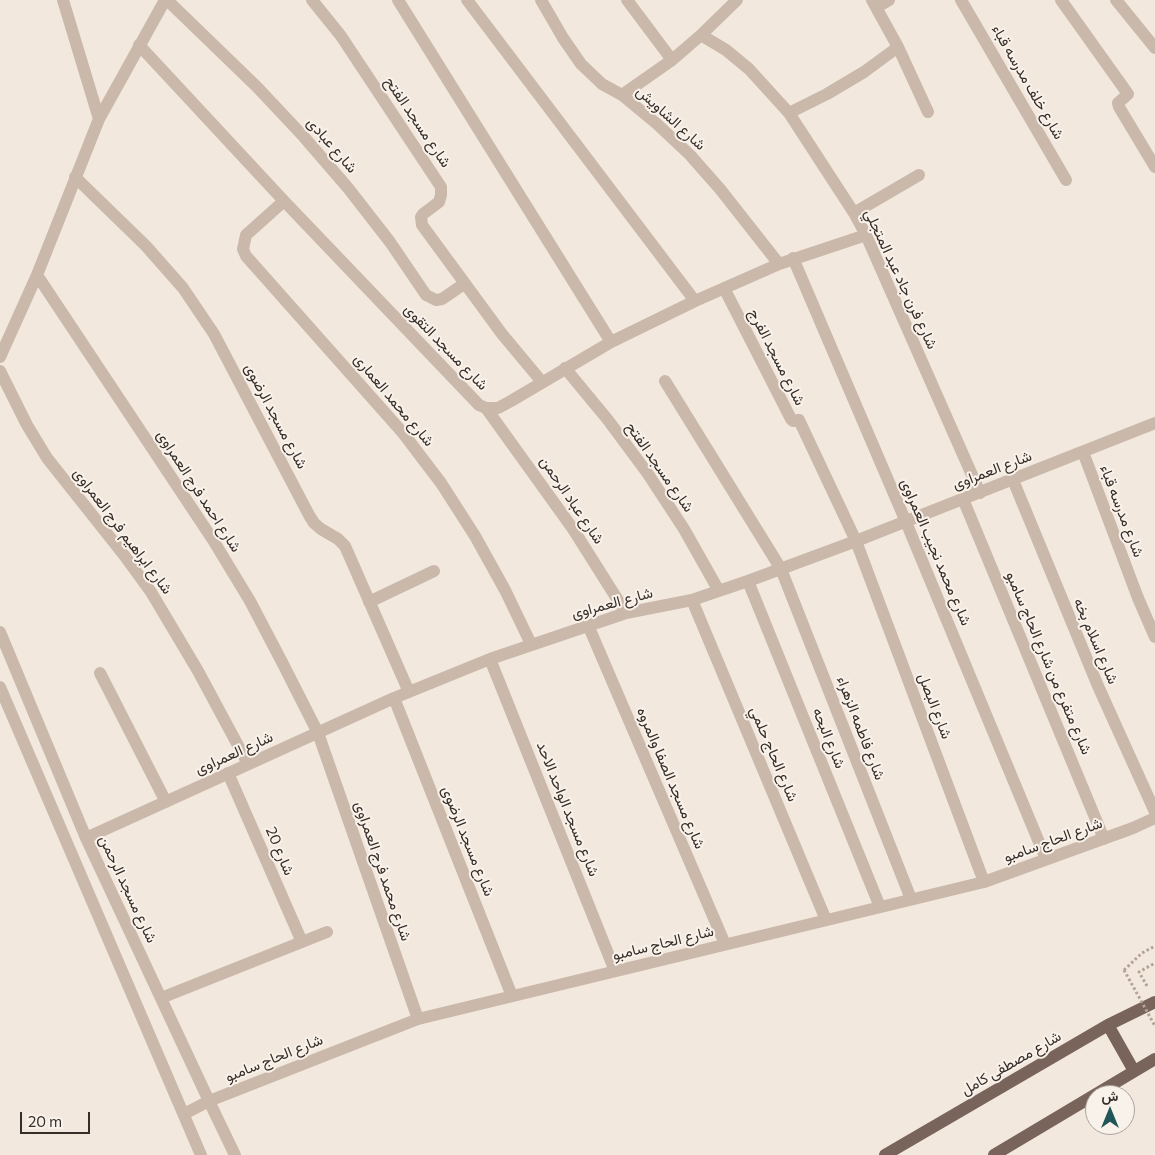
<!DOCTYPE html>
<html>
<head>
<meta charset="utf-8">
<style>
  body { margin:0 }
  #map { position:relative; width:1155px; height:1155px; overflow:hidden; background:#f2e8de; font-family:Commissioner,Vazirmatn,sans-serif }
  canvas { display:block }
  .north { position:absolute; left:1085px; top:1085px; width:50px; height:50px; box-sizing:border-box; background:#f9f2ea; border:1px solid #aba39d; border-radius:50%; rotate:0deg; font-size:14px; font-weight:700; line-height:20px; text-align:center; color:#372d29 }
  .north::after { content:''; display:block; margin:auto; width:18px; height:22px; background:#205658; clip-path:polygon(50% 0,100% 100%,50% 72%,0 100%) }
  .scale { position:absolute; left:20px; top:1112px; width:70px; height:22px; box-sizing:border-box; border:2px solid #372d29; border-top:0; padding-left:6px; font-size:15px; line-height:18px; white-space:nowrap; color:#372d29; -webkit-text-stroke:4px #f9f2ea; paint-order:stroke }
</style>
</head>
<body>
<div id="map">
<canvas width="1155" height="1155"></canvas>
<div class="north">ش</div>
<div class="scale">20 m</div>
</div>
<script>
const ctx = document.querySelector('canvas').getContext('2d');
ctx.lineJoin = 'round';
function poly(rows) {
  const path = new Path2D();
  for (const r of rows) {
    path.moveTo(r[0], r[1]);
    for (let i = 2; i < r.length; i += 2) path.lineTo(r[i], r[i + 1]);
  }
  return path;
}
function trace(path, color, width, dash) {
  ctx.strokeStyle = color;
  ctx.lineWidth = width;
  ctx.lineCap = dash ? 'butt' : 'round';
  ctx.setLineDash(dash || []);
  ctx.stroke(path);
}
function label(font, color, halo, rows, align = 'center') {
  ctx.font = font + ' Commissioner,Vazirmatn,sans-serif';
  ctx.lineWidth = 4;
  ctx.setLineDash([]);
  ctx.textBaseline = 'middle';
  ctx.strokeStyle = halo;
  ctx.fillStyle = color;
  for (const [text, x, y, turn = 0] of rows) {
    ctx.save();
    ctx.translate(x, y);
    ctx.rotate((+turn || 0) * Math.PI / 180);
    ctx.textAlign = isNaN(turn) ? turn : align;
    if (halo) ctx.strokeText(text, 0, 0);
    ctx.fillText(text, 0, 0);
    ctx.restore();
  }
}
const path = poly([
  [1124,970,1142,953,1155,946],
  [1147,986,1139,972,1155,963]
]);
const minor = poly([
  [63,0,99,119],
  [167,0,257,87,304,137,348,188,390,242,426,295,436,300,442,299,464,284],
  [312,0,341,36,441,187,441,195,439,202,423,214,421,217,422,225,502,334,542,382],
  [398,0,611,342],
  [467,0,695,301],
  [541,0,563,38,581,64,602,84,622,95,657,124,690,155,720,189,779,264],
  [627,0,672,60],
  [872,0,898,47,928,112],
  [961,0,1066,180],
  [1061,0,1128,94,1118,103,1119,107,1155,167],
  [1116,0,1155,48],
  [877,7,889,0],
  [701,35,726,50,749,69,789,113,854,213,866,235,980,493],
  [139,45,284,201,479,405,486,408,498,408,511,401,611,342,695,301,779,264,866,235],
  [622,95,672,60,701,35,737,0],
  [789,113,827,94,864,72,898,47],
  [75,177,146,246,183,288,214,334,309,515,314,523,321,529,338,539,345,546,409,692],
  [284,201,246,235,243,249,246,256,403,433,441,483,475,536,505,590,531,644],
  [854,213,919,175],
  [793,258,906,522,1046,859],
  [37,275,213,540,250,601,283,664,318,733,418,1019],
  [724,288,791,419,793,421,799,420,856,541,984,882],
  [0,357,37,275,99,119,165,0],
  [565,368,608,420,648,474,684,529,719,591],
  [0,371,27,425,47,458,124,555,151,592,198,671,248,764],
  [665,381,781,569,911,899],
  [486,408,573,529,626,613],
  [1083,452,1138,598,1155,637],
  [1013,480,1098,686,1155,812],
  [963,499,1104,839],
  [748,581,880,907],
  [692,600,826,920],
  [369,602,434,571],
  [588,625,725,944],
  [0,632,86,838,209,1101,235,1155],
  [490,659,615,971],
  [100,673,166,802],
  [0,687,201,1155],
  [394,698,512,996],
  [228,773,302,942],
  [86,838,394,698,490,659,626,613,692,600,748,581,856,541,1155,423],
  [161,998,327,932],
  [184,1114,209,1101,418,1019,984,882,1133,828,1155,818]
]);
const primary = poly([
  [1108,1025,1134,1071],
  [885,1155,1108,1025,1155,1002],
  [994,1155,1155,1059]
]);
const pathBridge = poly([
  [1124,970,1155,1026]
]);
const streetNames = [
  ["شارع خلف مدرسه قباء",1028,82,60],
  ["شارع الشاويش",671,118,42],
  ["شارع مسجد الفتح",418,122,56],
  ["شارع عبادى",332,145,49],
  ["شارع فرن جاد عبد المتجلي",901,279,65],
  ["شارع مسجد التقوى",446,347,46],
  ["شارع مسجد الفرج",777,357,63],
  ["شارع محمد العمارى",394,400,50],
  ["شارع مسجد الرضوى",276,416,62],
  ["شارع مسجد الفتح",660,467,55],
  ["شارع العمراوى",992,470,-21],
  ["شارع احمد فرج العمراوى",199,491,57],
  ["شارع عباد الرحمن",572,500,56],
  ["شارع مدرسه قباء",1122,511,69],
  ["شارع ابراهيم فرج العمراوى",123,531,53],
  ["شارع محمد نجيب العمراوى",936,552,67],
  ["شارع العمراوى",612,603,-15],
  ["شارع اسلام بخه",1096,641,67],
  ["شارع متفرع من شارع الحاج سامبو",1049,663,67],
  ["شارع البصل",935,706,69],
  ["شارع فاطمه الزهراء",861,728,69],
  ["شارع البحه",829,738,68],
  ["شارع العمراوى",234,753,-24],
  ["شارع الحاج حلمي",774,754,67],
  ["شارع مسجد الصفا والمروه",671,778,67],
  ["شارع مسجد الواحد الاحد",568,809,68],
  ["شارع الحاج سامبو",1053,840,-20],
  ["شارع مسجد الرضوى",468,841,68],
  ["شارع 20",280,851,67],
  ["شارع محمد فرج العمراوى",383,871,71],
  ["شارع مسجد الرحمن",128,889,65],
  ["شارع الحاج سامبو",663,943,-14],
  ["شارع الحاج سامبو",274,1058,-22],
  ["شارع مصطفى كامل",1011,1063,-30]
];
trace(path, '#b6a294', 3, [2.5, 2.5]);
trace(minor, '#cab8aa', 12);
trace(primary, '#79645b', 12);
trace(pathBridge, '#b6a294', 3, [2.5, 2.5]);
label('15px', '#372d29', '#f9f2ea', streetNames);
</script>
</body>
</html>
